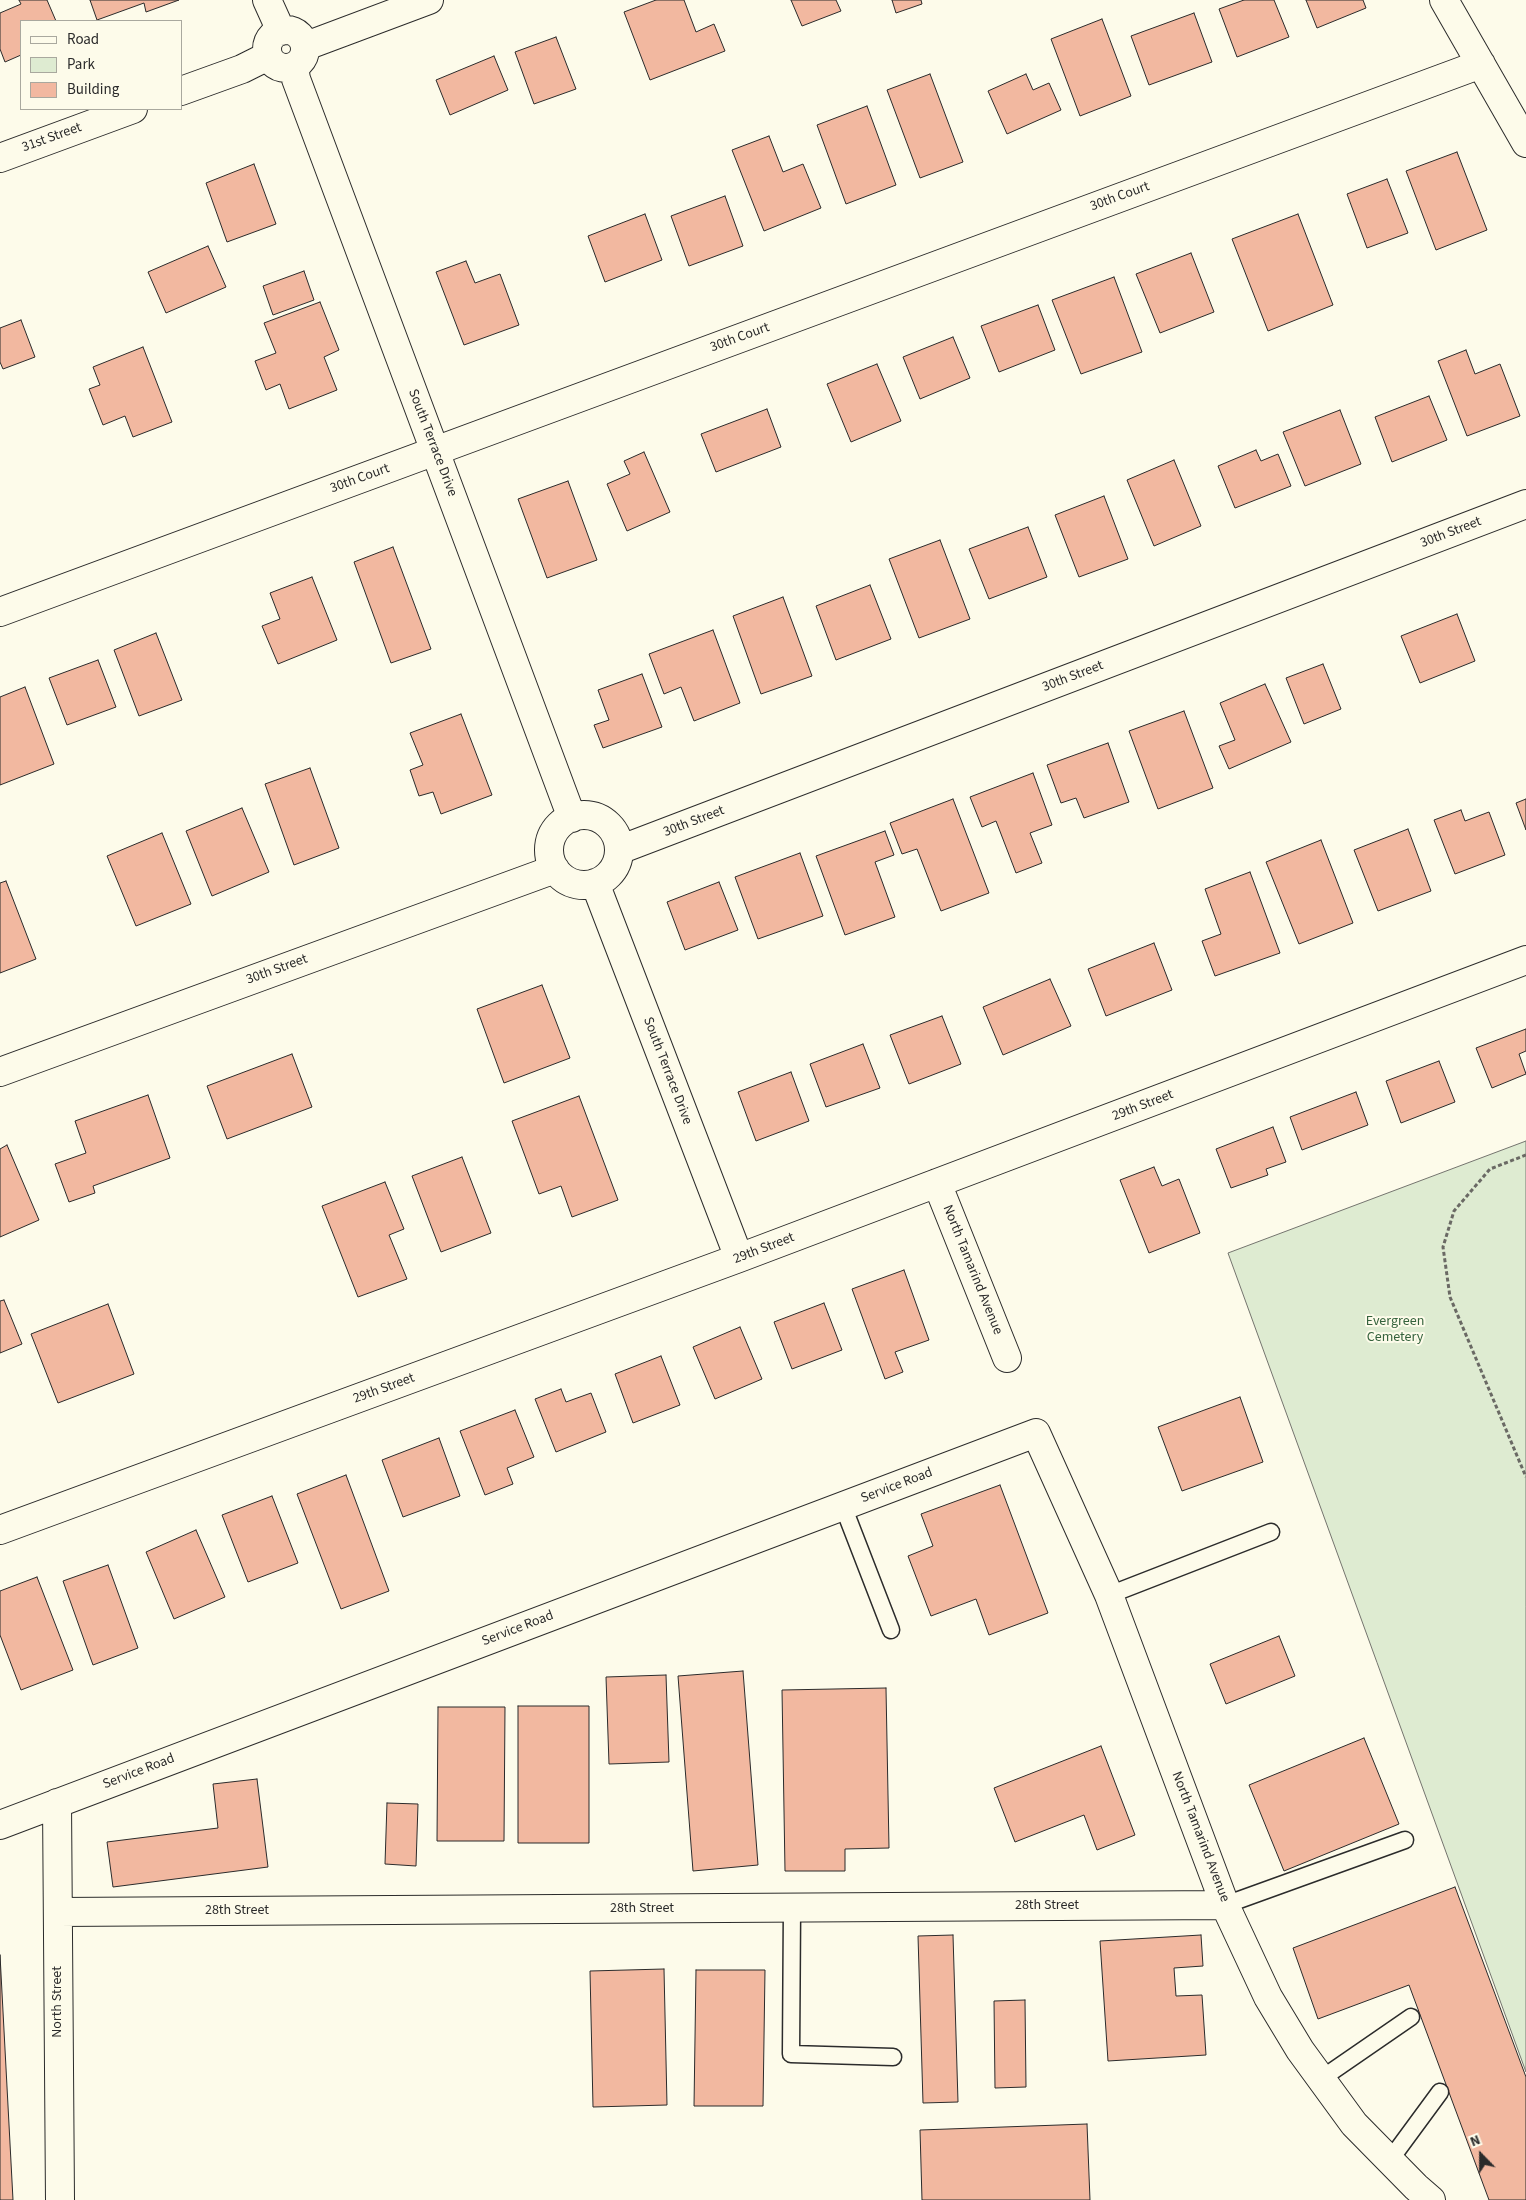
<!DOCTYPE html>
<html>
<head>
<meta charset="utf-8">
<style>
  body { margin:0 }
  #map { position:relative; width:1526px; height:2200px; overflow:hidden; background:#fdfbea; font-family:"Source Sans 3",sans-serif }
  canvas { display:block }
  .legend { position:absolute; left:20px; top:20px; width:162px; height:90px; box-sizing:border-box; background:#fdfbea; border:1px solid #a9a89e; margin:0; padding:6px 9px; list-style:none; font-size:15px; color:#2b2b2b }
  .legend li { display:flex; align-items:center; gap:10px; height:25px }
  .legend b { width:25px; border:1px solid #a9a89e }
  .north { position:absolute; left:1456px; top:2130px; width:50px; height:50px; -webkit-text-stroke:4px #fdfbea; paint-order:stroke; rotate:338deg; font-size:14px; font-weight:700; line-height:20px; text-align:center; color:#2b2b2b }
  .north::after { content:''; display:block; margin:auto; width:18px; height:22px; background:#2b2b2b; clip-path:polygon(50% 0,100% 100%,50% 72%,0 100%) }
</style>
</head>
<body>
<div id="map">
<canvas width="1526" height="2200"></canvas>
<ul class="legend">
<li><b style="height:6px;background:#fdfbea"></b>Road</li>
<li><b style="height:14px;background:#deebd1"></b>Park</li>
<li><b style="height:14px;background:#f2b8a0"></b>Building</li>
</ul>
<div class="north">N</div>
</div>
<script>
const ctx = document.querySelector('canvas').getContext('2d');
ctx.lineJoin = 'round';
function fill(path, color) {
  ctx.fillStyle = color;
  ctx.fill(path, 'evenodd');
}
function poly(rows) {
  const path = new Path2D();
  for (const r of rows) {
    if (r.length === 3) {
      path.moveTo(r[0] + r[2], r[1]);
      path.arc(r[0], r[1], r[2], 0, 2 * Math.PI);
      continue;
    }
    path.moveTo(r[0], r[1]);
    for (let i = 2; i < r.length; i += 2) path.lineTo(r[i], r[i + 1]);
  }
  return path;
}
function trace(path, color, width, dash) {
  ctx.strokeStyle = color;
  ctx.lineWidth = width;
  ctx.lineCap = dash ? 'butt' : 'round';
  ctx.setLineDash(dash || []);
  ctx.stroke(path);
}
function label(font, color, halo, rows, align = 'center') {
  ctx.font = font + ' "Source Sans 3",sans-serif';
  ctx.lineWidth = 4;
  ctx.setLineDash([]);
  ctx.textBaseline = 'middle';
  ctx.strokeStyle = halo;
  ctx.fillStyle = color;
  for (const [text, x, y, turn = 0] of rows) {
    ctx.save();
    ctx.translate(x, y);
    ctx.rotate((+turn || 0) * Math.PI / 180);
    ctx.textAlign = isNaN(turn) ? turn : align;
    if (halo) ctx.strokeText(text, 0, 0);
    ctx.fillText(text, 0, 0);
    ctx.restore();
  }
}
const green = poly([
  [1526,1141,1526,2072,1228,1253,1526,1141]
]);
const building = poly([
  [19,0,47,0,56,21,21,21,21,55,5,62,0,49,0,13,21,4,19,0],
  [90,0,179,0,146,12,144,3,97,20,90,0],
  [656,0,684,0,696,32,714,24,725,51,650,80,624,12,656,0],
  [791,0,836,0,841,11,802,26,791,0],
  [892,0,921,0,922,4,896,13,892,0],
  [1244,0,1274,0,1289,37,1237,57,1219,9,1244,0],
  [1306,0,1363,0,1366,8,1317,28,1306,0],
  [1194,13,1212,62,1149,85,1131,36,1194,13],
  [1102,19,1131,96,1080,116,1051,39,1102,19],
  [556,37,576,89,534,104,515,52,556,37],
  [494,56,508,90,450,115,436,80,494,56],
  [930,74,963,162,920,178,887,90,930,74],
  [1026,74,1033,90,1049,83,1061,110,1007,134,988,91,1026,74],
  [867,106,896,185,846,204,817,125,867,106],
  [769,136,783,172,803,164,821,208,764,231,732,150,769,136],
  [1457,152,1487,230,1436,250,1406,171,1457,152],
  [254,164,276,224,227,242,206,183,254,164],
  [1387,179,1408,233,1367,248,1347,194,1387,179],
  [725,196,743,246,689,266,671,216,725,196],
  [645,214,662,260,605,282,588,236,645,214],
  [1298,214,1333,305,1268,331,1232,239,1298,214],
  [208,246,226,287,166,313,148,272,208,246],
  [1191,253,1214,312,1160,333,1136,274,1191,253],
  [466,261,475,283,500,274,519,325,464,345,436,272,466,261],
  [304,271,314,300,273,315,263,286,304,271],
  [1114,277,1142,352,1081,374,1052,300,1114,277],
  [320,302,339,350,324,357,337,390,289,409,280,384,266,390,255,361,276,353,264,323,320,302],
  [1038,305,1055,350,999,372,981,326,1038,305],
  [21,320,35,357,3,369,0,362,0,328,21,320],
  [953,337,970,378,920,399,903,357,953,337],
  [143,347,172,422,133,437,125,416,103,425,89,389,100,385,93,367,143,347],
  [1466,350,1475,374,1500,364,1520,416,1467,436,1438,361,1466,350],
  [877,364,901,421,851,442,827,384,877,364],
  [1429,396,1447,440,1392,462,1375,417,1429,396],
  [767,409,781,447,716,472,701,434,767,409],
  [1340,410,1361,464,1305,486,1283,432,1340,410],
  [1256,450,1261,461,1278,454,1291,486,1235,508,1218,466,1256,450],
  [644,452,670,512,627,531,607,484,630,474,624,461,644,452],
  [1174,460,1201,526,1154,546,1127,480,1174,460],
  [568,481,597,560,547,578,518,499,568,481],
  [1104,496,1128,559,1079,577,1055,515,1104,496],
  [1028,527,1047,577,989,599,969,549,1028,527],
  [940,540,970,619,919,638,889,559,940,540],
  [393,547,431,649,391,663,354,562,393,547],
  [312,577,337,640,278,664,262,626,280,619,270,593,312,577],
  [870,585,891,639,836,660,816,606,870,585],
  [783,597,812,676,761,694,733,616,783,597],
  [1457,614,1475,661,1420,683,1401,636,1457,614],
  [713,630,740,703,694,721,681,687,664,694,649,654,713,630],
  [156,633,182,700,139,716,114,650,156,633],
  [98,660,116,707,67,725,49,678,98,660],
  [1323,664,1341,709,1304,724,1286,678,1323,664],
  [642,674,662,727,603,748,594,725,609,720,598,690,642,674],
  [1265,684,1291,742,1229,769,1219,746,1235,740,1220,703,1265,684],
  [25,687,54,764,0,785,0,697,25,687],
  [1184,711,1213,788,1158,809,1129,731,1184,711],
  [461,714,492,795,441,814,433,792,419,796,410,770,423,765,410,733,461,714],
  [1108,743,1129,802,1084,818,1076,798,1061,803,1047,765,1108,743],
  [310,768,339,848,294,865,265,784,310,768],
  [1033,773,1052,825,1030,833,1042,863,1016,873,996,821,982,827,970,797,1033,773],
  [953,799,989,893,941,911,917,849,902,854,890,823,953,799],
  [1526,799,1526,830,1516,803,1526,799],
  [242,808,269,872,212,896,186,831,242,808],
  [1461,810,1465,821,1489,812,1505,855,1455,874,1434,820,1461,810],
  [1408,829,1431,891,1378,911,1354,850,1408,829],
  [885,831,894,855,875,862,895,917,845,935,816,856,885,831],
  [162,833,191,904,136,926,107,856,162,833],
  [1321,840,1353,923,1299,944,1266,862,1321,840],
  [800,853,823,916,758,939,735,877,800,853],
  [1250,872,1280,953,1215,976,1202,941,1221,934,1205,889,1250,872],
  [6,881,36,959,0,973,0,883,6,881],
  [719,882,738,930,685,950,667,902,719,882],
  [1154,943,1172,990,1106,1016,1088,969,1154,943],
  [1050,979,1071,1026,1003,1055,983,1007,1050,979],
  [542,985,570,1058,504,1083,477,1009,542,985],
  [942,1016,961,1064,909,1084,890,1035,942,1016],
  [1526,1029,1526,1051,1519,1054,1526,1074,1492,1088,1476,1048,1526,1029],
  [863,1044,880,1088,826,1107,810,1064,863,1044],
  [292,1054,312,1107,227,1139,207,1086,292,1054],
  [1439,1061,1455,1102,1401,1123,1386,1081,1439,1061],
  [791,1072,809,1121,756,1141,738,1092,791,1072],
  [1356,1092,1368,1125,1302,1150,1290,1117,1356,1092],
  [148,1095,170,1158,93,1186,95,1193,69,1202,55,1164,86,1153,75,1121,148,1095],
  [579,1096,618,1200,572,1217,561,1186,539,1194,512,1121,579,1096],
  [1273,1127,1286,1162,1266,1169,1268,1175,1231,1188,1216,1149,1273,1127],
  [7,1145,39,1220,0,1237,0,1149,7,1145],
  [462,1157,491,1233,441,1252,412,1176,462,1157],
  [1154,1167,1162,1186,1179,1179,1200,1233,1149,1253,1120,1180,1154,1167],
  [385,1182,404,1229,389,1235,407,1279,358,1297,322,1206,385,1182],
  [904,1270,929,1340,895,1352,903,1372,885,1379,852,1289,904,1270],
  [4,1300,22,1344,0,1353,0,1301,4,1300],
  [824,1303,842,1350,792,1369,774,1322,824,1303],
  [108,1304,134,1374,58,1403,31,1334,108,1304],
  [740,1327,762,1379,715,1399,693,1347,740,1327],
  [661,1356,680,1405,633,1423,615,1374,661,1356],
  [561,1389,566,1402,591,1393,606,1432,556,1452,535,1399,561,1389],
  [1240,1397,1263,1462,1182,1491,1158,1427,1240,1397],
  [515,1410,534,1457,507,1468,513,1484,485,1495,460,1431,515,1410],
  [439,1438,460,1496,403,1517,382,1460,439,1438],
  [346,1475,389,1591,341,1609,297,1494,346,1475],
  [1000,1485,1048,1613,989,1635,976,1599,931,1616,908,1556,933,1546,921,1514,1000,1485],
  [272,1496,298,1563,248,1582,222,1515,272,1496],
  [196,1530,225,1597,174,1619,146,1552,196,1530],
  [108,1565,138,1648,93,1665,63,1581,108,1565],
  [37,1577,73,1670,21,1690,0,1635,0,1591,37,1577],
  [1279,1636,1295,1676,1226,1704,1210,1664,1279,1636],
  [743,1671,758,1865,693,1871,678,1676,743,1671],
  [666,1675,669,1762,609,1764,606,1677,666,1675],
  [886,1688,889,1848,845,1849,845,1871,785,1871,782,1690,886,1688],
  [518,1706,589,1706,589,1843,518,1843,518,1706],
  [438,1707,505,1707,504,1841,437,1841,438,1707],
  [1364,1738,1399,1824,1284,1871,1249,1785,1364,1738],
  [1101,1746,1135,1835,1097,1850,1084,1815,1015,1842,994,1788,1101,1746],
  [257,1779,268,1867,113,1887,107,1842,218,1828,213,1784,257,1779],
  [387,1803,418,1804,416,1866,385,1864,387,1803],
  [1455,1887,1526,2077,1526,2200,1489,2200,1409,1985,1318,2019,1293,1948,1455,1887],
  [953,1935,958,2102,923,2103,918,1936,953,1935],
  [1201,1935,1203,1966,1174,1968,1176,1996,1202,1995,1206,2055,1108,2061,1100,1941,1201,1935],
  [0,1955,13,2200,0,2200,0,1955],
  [664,1969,667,2105,593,2107,590,1971,664,1969],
  [696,1970,765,1970,763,2106,694,2106,696,1970],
  [1025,2000,1026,2087,995,2088,994,2001,1025,2000],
  [1087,2124,1090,2200,922,2200,920,2130,1087,2124]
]);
const path = poly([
  [1526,1155,1490,1169,1454,1211,1443,1247,1450,1297,1526,1477]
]);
const lane = poly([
  [843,1506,891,1630],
  [1109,1595,1271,1532],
  [1225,1905,1405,1840],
  [792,1908,791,2054,893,2057],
  [1321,2079,1411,2017],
  [1390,2160,1440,2092]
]);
const street = poly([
  [267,0,281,31],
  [1444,0,1526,143],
  [286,49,19],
  [306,46,429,0],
  [294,67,296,79,572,818],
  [181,91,242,69,268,56],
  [0,158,133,109],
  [0,612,1481,64],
  [584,850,35],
  [619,850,1526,504],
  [595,883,739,1258],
  [0,1072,555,869],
  [937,1183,1007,1358],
  [0,1530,739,1258,1526,960],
  [57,1803,60,2200],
  [0,1825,1036,1433,1109,1595,1225,1905,1268,1997,1300,2050,1354,2124,1416,2187,1431,2200],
  [58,1912,1225,1905]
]);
const streetNames = [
  ["31st Street",52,138,-20],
  ["30th Court",1120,197,-20],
  ["30th Court",740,338,-20],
  ["South Terrace Drive",432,443,69],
  ["30th Court",360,479,-20],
  ["30th Street",1451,533,-21],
  ["30th Street",1073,677,-21],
  ["30th Street",694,822,-21],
  ["30th Street",277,970,-20],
  ["South Terrace Drive",667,1071,69],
  ["29th Street",1143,1106,-21],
  ["29th Street",764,1249,-21],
  ["North Tamarind Avenue",972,1270,68],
  ["29th Street",384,1389,-20],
  ["Service Road",897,1486,-21],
  ["Service Road",518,1629,-21],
  ["Service Road",139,1772,-21],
  ["North Tamarind Avenue",1200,1837,69],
  ["28th Street",1047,1906],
  ["28th Street",642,1909],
  ["28th Street",237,1911],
  ["North Street",58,2002,-90]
];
const parkNames = [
  ["Evergreen",1395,1322],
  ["Cemetery",1395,1338]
];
fill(green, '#deebd1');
trace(green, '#74746e', 1);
fill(building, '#f2b8a0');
trace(building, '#2b2b2b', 1);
trace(lane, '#2b2b2b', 19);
trace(street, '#2b2b2b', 30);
trace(path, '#6a6964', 3, [4, 2.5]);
trace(lane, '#fdfbea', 16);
trace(street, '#fdfbea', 28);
label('14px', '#2b2b2b', '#fdfbea', streetNames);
label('14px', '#34623c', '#fdfbea', parkNames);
</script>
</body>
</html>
